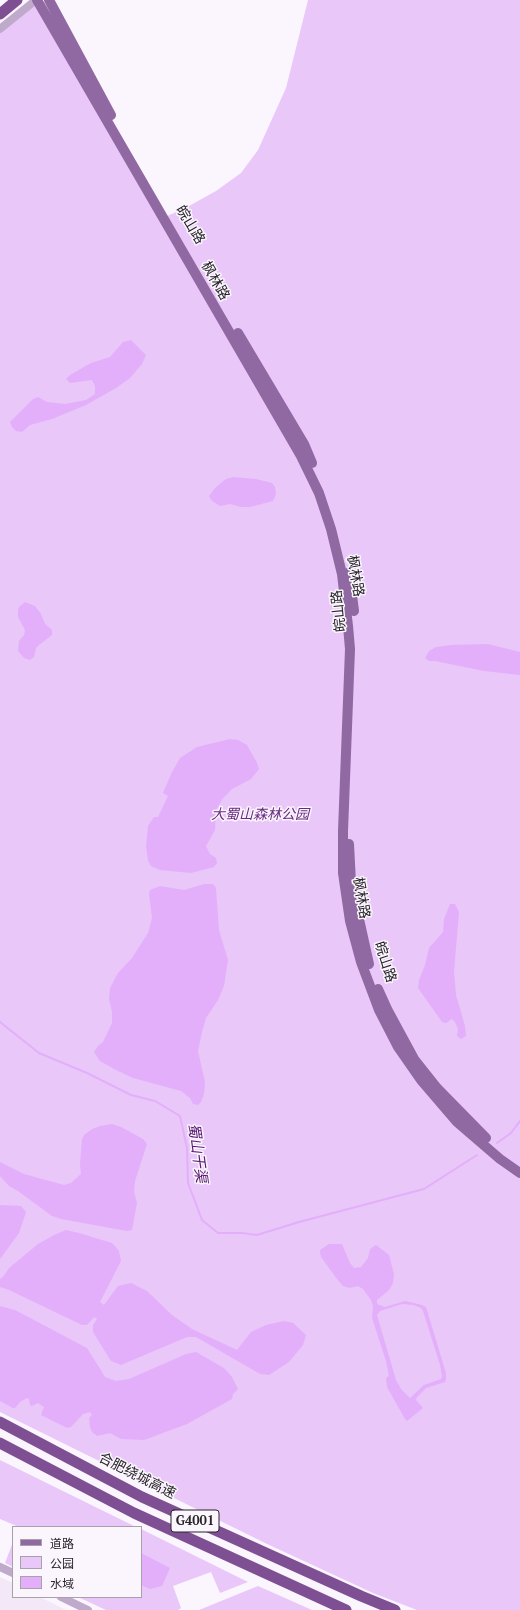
<!DOCTYPE html>
<html>
<head>
<meta charset="utf-8">
<style>
  body { margin:0 }
  #map { position:relative; width:520px; height:1610px; overflow:hidden; background:#fbf5fe; font-family:"PT Serif","Noto Sans SC",serif }
  canvas { display:block }
  .legend { position:absolute; left:12px; top:1526px; width:130px; height:72px; box-sizing:border-box; background:#fbf5fe; border:1px solid #a6a2a8; margin:0; padding:5px 7px; list-style:none; font-size:12px; color:#272528 }
  .legend li { display:flex; align-items:center; gap:8px; height:20px }
  .legend b { width:20px; border:1px solid #a6a2a8 }
</style>
</head>
<body>
<div id="map">
<canvas width="520" height="1610"></canvas>
<ul class="legend">
<li><b style="height:5px;background:#9068a2"></b>道路</li>
<li><b style="height:11px;background:#e9c7f9"></b>公园</li>
<li><b style="height:11px;background:#e3affa"></b>水域</li>
</ul>
</div>
<script>
const ctx = document.querySelector('canvas').getContext('2d');
ctx.lineJoin = 'round';
function fill(path, color) {
  ctx.fillStyle = color;
  ctx.fill(path, 'evenodd');
}
function poly(rows) {
  const path = new Path2D();
  for (const r of rows) {
    path.moveTo(r[0], r[1]);
    for (let i = 2; i < r.length; i += 2) path.lineTo(r[i], r[i + 1]);
  }
  return path;
}
function trace(path, color, width, dash) {
  ctx.strokeStyle = color;
  ctx.lineWidth = width;
  ctx.lineCap = dash ? 'butt' : 'round';
  ctx.setLineDash(dash || []);
  ctx.stroke(path);
}
function label(font, color, halo, rows, align = 'center') {
  ctx.font = font + ' "PT Serif","Noto Sans SC",serif';
  ctx.lineWidth = 3;
  ctx.setLineDash([]);
  ctx.textBaseline = 'middle';
  ctx.strokeStyle = halo;
  ctx.fillStyle = color;
  for (const [text, x, y, turn = 0] of rows) {
    ctx.save();
    ctx.translate(x, y);
    ctx.rotate((+turn || 0) * Math.PI / 180);
    ctx.textAlign = isNaN(turn) ? turn : align;
    if (halo) ctx.strokeText(text, 0, 0);
    ctx.fillText(text, 0, 0);
    ctx.restore();
  }
}
const built = poly([
  [0,1577,13,1583,13,1597,40,1597,66,1610,0,1610]
]);
const green = poly([
  [36,0,163,218,189,206,216,191,241,173,258,150,286,88,308,0,520,0,520,1610,417,1610,373,1593,265,1543,0,1412,0,29],
  [0,1460,136,1527,19,1527,0,1519],
  [141,1529,248,1582,220,1593,211,1572,173,1586,181,1608,178,1610,106,1610,78,1597,141,1597],
  [13,1542,13,1567,5,1563],
  [258,1586,312,1610,199,1610]
]);
const water = poly([
  [131,340,146,355,142,364,130,378,116,388,86,405,52,419,30,425,22,432,16,431,12,427,10,422,33,399,38,397,47,402,65,404,86,400,95,394,95,386,92,380,70,383,66,379,70,375,91,363,110,357,123,342],
  [233,477,256,479,272,483,275,487,276,494,273,501,250,507,241,507,230,504,220,506,212,501,209,496,216,487,226,479],
  [25,602,35,606,41,614,45,624,52,630,52,635,39,645,36,648,34,657,30,660,24,658,18,651,19,641,24,635,25,630,18,617,18,610,19,607],
  [488,644,520,652,520,675,484,671,435,661,429,661,425,658,429,651,436,647,451,645],
  [230,739,238,740,247,745,257,763,259,769,251,779,232,789,223,798,216,810,215,830,206,846,210,854,216,858,217,863,214,867,191,873,160,870,151,866,148,861,146,846,148,826,154,817,158,817,168,796,163,793,172,772,180,758,197,747],
  [204,884,213,884,216,888,219,930,228,960,224,986,218,1000,206,1018,202,1032,198,1051,205,1082,204,1094,201,1102,198,1105,193,1104,190,1098,181,1091,133,1078,116,1070,100,1061,94,1052,98,1046,103,1042,112,1023,112,1012,109,999,110,988,118,973,132,958,148,933,152,918,149,894,150,890,160,886,184,890],
  [450,904,455,904,459,912,454,972,456,995,465,1026,466,1036,461,1039,457,1036,458,1029,455,1022,452,1019,446,1023,442,1022,418,988,419,980,425,965,429,948,443,932,444,919],
  [112,1124,121,1127,143,1139,147,1144,135,1181,134,1192,137,1203,132,1230,127,1231,61,1219,52,1216,18,1191,9,1186,0,1176,0,1162,24,1174,64,1185,71,1183,81,1174,80,1164,82,1139,84,1135,92,1129,100,1126],
  [0,1205,21,1206,26,1212,19,1233,0,1259],
  [66,1230,79,1233,112,1243,119,1251,121,1261,100,1302,104,1305,118,1286,131,1283,147,1291,172,1315,192,1329,237,1350,251,1332,266,1325,284,1321,293,1323,306,1335,303,1345,289,1362,269,1375,260,1374,196,1337,187,1337,121,1365,111,1361,93,1332,93,1325,97,1319,94,1317,87,1325,82,1325,9,1290,0,1287,0,1279,3,1277,9,1268,38,1244,54,1235],
  [329,1244,342,1244,350,1263,354,1268,361,1267,368,1258,370,1249,376,1245,389,1255,394,1274,393,1283,389,1290,377,1300,377,1304,385,1307,405,1301,422,1305,426,1307,446,1373,446,1379,445,1382,426,1388,417,1397,416,1400,423,1408,407,1421,405,1419,387,1387,386,1378,389,1376,386,1361,372,1318,373,1306,371,1300,363,1289,358,1286,349,1288,343,1286,337,1279,321,1257,320,1252,320,1250],
  [402,1304,414,1305,421,1308,423,1311,440,1365,442,1377,441,1379,424,1385,410,1398,401,1389,396,1380,377,1315,380,1311],
  [0,1306,15,1310,87,1348,105,1377,116,1381,129,1379,186,1354,196,1352,224,1368,232,1377,238,1389,233,1394,232,1399,187,1424,144,1440,121,1439,110,1433,97,1436,92,1432,90,1427,89,1418,92,1415,90,1412,83,1414,71,1427,67,1428,41,1415,44,1407,38,1403,32,1406,30,1405,29,1399,27,1398,20,1402,15,1408,13,1408,0,1401],
  [141,1553,170,1568,162,1586,150,1589,141,1585]
]);
const stream = poly([
  [0,1022,39,1053,87,1073,131,1095,155,1101,180,1116,187,1148,188,1183,202,1220,218,1233,242,1233,257,1235,299,1222,424,1189,477,1155],
  [497,1143,511,1133,520,1121]
]);
const minor = poly([
  [0,29,36,0],
  [0,1567,13,1573],
  [61,1597,88,1610]
]);
const major = poly([
  [37,0,301,456,319,493,331,529,342,574,348,626,350,649,343,831,343,873,350,921,361,962,379,1010,398,1047,421,1080,457,1122,500,1159,520,1173],
  [49,0,111,115],
  [238,333,304,444,312,463],
  [348,573,351,588,354,611],
  [349,844,351,883,369,964],
  [378,989,388,1011,414,1059,437,1088,486,1138]
]);
const highway = poly([
  [0,14,17,0],
  [0,1422,142,1497,361,1596,395,1610],
  [0,1443,134,1513,346,1610]
]);
const shields = [
  [195,1521,48]
];
const shieldNames = [
  ["G4001",195,1521]
];
const streetNames = [
  ["皖山路",190,225,59],
  ["枫林路",215,281,60],
  ["枫林路",355,576,80],
  ["皖山路",339,611,-96],
  ["枫林路",361,898,80],
  ["皖山路",385,962,72],
  ["合肥绕城高速",137,1476,27]
];
const parkNames = [
  ["大蜀山森林公园",260,815]
];
const waterNames = [
  ["蜀山干渠",197,1153,82]
];
fill(built, '#f3e8f7');
fill(green, '#e9c7f9');
fill(water, '#e3affa');
trace(stream, '#e3affa', 2);
trace(minor, '#c0aacb', 8);
trace(major, '#9068a2', 10);
trace(highway, '#7f4f93', 11);
for (const [x, y, w] of shields) {
  const box = new Path2D();
  box.roundRect(x - w / 2, y - 11, w, 22, 3);
  ctx.fillStyle = '#fbf5fe';
  ctx.fill(box);
  trace(box, '#272528', 1);
}
label('bold 13px', '#272528', null, shieldNames);
label('14px', '#272528', '#fbf5fe', streetNames);
label('italic 14px', '#692b81', '#fbf5fe', parkNames);
label('italic 15px', '#57176e', '#fbf5fe', waterNames);
</script>
</body>
</html>
